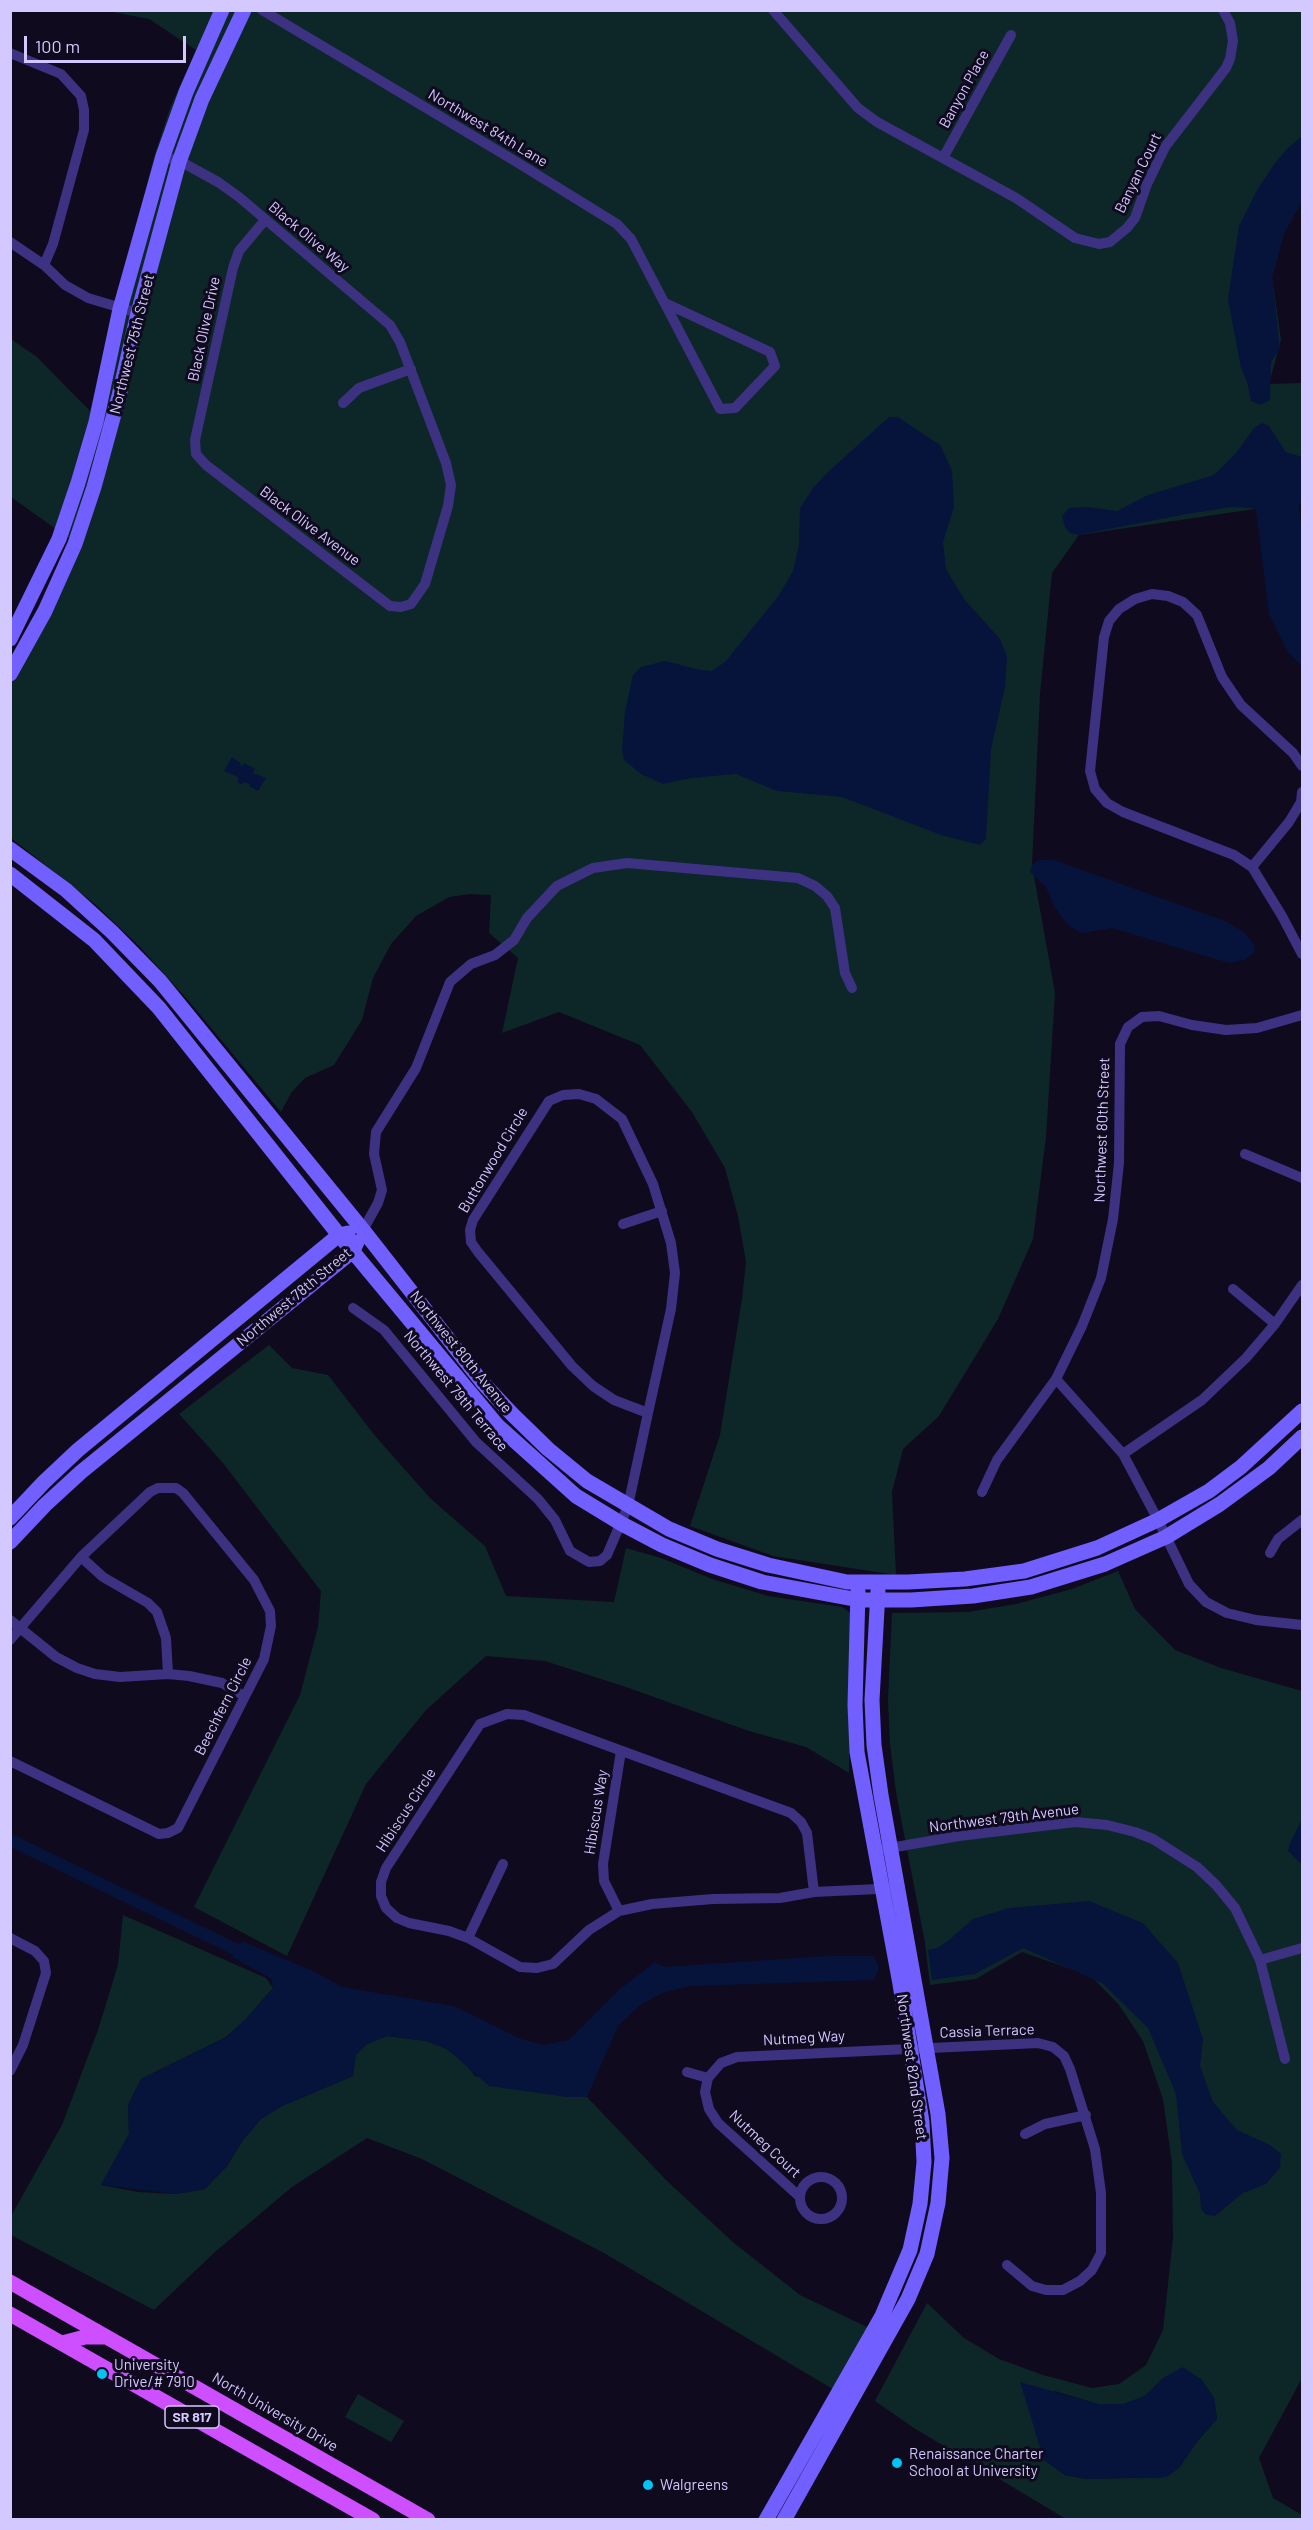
<!DOCTYPE html>
<html>
<head>
<meta charset="utf-8">
<style>
  body { margin:0 }
  #map { position:relative; width:1313px; height:2530px; overflow:hidden; background:#100a1e; font-family:Barlow,sans-serif }
  canvas { display:block }
  .frame { position:absolute; inset:0; border:12px solid #d3c8ff; pointer-events:none }
  .scale { position:absolute; left:24px; top:36px; width:162px; height:27px; box-sizing:border-box; border:3px solid #d3c8ff; border-top:0; padding-left:8px; font-size:18px; line-height:21px; white-space:nowrap; color:#d3c8ff; -webkit-text-stroke:4px #100a1e; paint-order:stroke }
</style>
</head>
<body>
<div id="map">
<canvas width="1313" height="2530"></canvas>
<div class="frame"></div>
<div class="scale">100 m</div>
</div>
<script>
const ctx = document.querySelector('canvas').getContext('2d');
ctx.lineJoin = 'round';
function fill(path, color) {
  ctx.fillStyle = color;
  ctx.fill(path, 'evenodd');
}
function poly(rows) {
  const path = new Path2D();
  for (const r of rows) {
    if (r.length === 3) {
      path.moveTo(r[0] + r[2], r[1]);
      path.arc(r[0], r[1], r[2], 0, 2 * Math.PI);
      continue;
    }
    path.moveTo(r[0], r[1]);
    for (let i = 2; i < r.length; i += 2) path.lineTo(r[i], r[i + 1]);
  }
  return path;
}
function trace(path, color, width, dash) {
  ctx.strokeStyle = color;
  ctx.lineWidth = width;
  ctx.lineCap = dash ? 'butt' : 'round';
  ctx.setLineDash(dash || []);
  ctx.stroke(path);
}
function label(font, color, halo, rows, align = 'center') {
  ctx.font = font + ' Barlow,sans-serif';
  ctx.lineWidth = 6;
  ctx.setLineDash([]);
  ctx.textBaseline = 'middle';
  ctx.strokeStyle = halo;
  ctx.fillStyle = color;
  for (const [text, x, y, turn = 0] of rows) {
    ctx.save();
    ctx.translate(x, y);
    ctx.rotate((+turn || 0) * Math.PI / 180);
    ctx.textAlign = isNaN(turn) ? turn : align;
    if (halo) ctx.strokeText(text, 0, 0);
    ctx.fillText(text, 0, 0);
    ctx.restore();
  }
}
const green = poly([
  [107,11,1302,11,1302,201,1284,233,1272,277,1281,340,1269,384,1302,383,1302,502,1079,535,1052,573,1040,694,1032,865,1055,993,1046,1137,1033,1239,998,1319,939,1416,903,1449,892,1492,896,1575,773,1556,690,1526,720,1435,742,1299,746,1262,738,1216,725,1168,692,1112,640,1045,559,1012,502,1033,518,958,489,933,491,895,470,894,449,897,416,916,391,944,373,978,362,1020,334,1065,305,1078,291,1093,281,1112,187,999,139,946,96,905,11,838,11,684,51,615,81,547,11,497,11,339,37,357,90,411,154,157,170,108,196,50,149,19],
  [269,1345,292,1368,328,1375,376,1437,430,1498,485,1546,506,1596,614,1602,626,1548,661,1558,712,1579,768,1596,842,1607,851,1613,849,1773,806,1747,749,1731,626,1687,545,1661,486,1656,426,1710,366,1784,287,1956,194,1907,300,1695,318,1627,321,1591,223,1463,179,1414],
  [1118,1571,1135,1609,1175,1650,1221,1668,1302,1691,1302,2378,1259,2458,1273,2498,1302,2515,1302,2519,1066,2519,914,2428,875,2401,927,2303,964,2338,999,2359,1043,2375,1092,2388,1119,2384,1146,2365,1163,2330,1173,2238,1172,2163,1163,2099,1143,2041,1119,2005,1091,1976,1022,1952,976,1979,930,1985,925,1943,896,1792,890,1744,888,1700,892,1613,968,1612,1016,1604,1072,1589],
  [1163,2378,1201,2379,1214,2398,1217,2419,1196,2443,1179,2468,1166,2477,1086,2479,1065,2475,1044,2460,1034,2426,1055,2391,1098,2404,1124,2404,1145,2396],
  [123,1915,266,1978,273,1988,246,2019,226,2037,141,2079,128,2105,129,2134,101,2185,138,2192,176,2194,205,2189,227,2166,243,2140,261,2119,282,2106,353,2076,355,2055,367,2044,387,2036,426,2041,447,2049,464,2062,475,2076,567,2097,587,2097,667,2181,734,2243,800,2295,871,2329,836,2391,604,2253,422,2159,367,2138,292,2187,215,2252,154,2310,11,2235,10,2218,62,2125,98,2030,118,1965],
  [358,2394,404,2421,391,2442,345,2417]
]);
const water = poly([
  [1302,136,1302,201,1284,233,1272,277,1280,349,1271,362,1270,400,1260,405,1251,401,1247,382,1241,368,1228,299,1239,226,1257,190,1275,163,1288,148],
  [889,417,898,417,940,445,952,470,954,507,943,542,946,569,964,599,1000,639,1007,657,1005,687,991,749,986,839,980,845,941,835,842,797,777,791,736,774,691,778,663,784,641,774,624,760,622,750,625,712,633,675,641,667,665,661,701,670,712,671,726,661,779,595,793,571,799,545,800,508,813,488,828,472],
  [1262,423,1269,426,1286,452,1302,457,1302,501,1299,504,1302,538,1302,666,1288,652,1269,614,1256,511,1252,508,1232,507,1187,514,1078,535,1070,533,1065,527,1062,516,1069,508,1088,507,1117,511,1148,495,1214,475,1236,453,1254,428],
  [232,757,241,763,240,765,242,766,244,763,255,769,253,773,266,778,258,791,249,786,250,784,244,782,242,785,237,782,239,779,236,776,224,771],
  [1039,860,1054,860,1225,921,1242,931,1254,944,1255,952,1245,960,1229,963,1112,928,1082,933,1069,926,1062,918,1053,904,1046,887,1030,872,1032,865],
  [1302,1819,1302,1865,1288,1851,1290,1843],
  [1089,1901,1143,1923,1178,1963,1203,2039,1200,2066,1213,2102,1237,2130,1270,2145,1281,2154,1280,2168,1266,2184,1243,2193,1215,2216,1206,2215,1201,2209,1200,2194,1182,2154,1176,2094,1148,2028,1102,1983,1023,1948,975,1974,932,1980,928,1950,937,1948,949,1940,973,1919,1009,1908],
  [242,1941,315,1972,342,1987,454,2006,521,2039,543,2045,569,2040,620,1989,655,1962,665,1967,827,1956,874,1956,879,1968,874,1980,690,1986,662,1993,640,2005,618,2026,587,2097,567,2097,489,2086,447,2049,426,2041,387,2036,367,2044,356,2055,353,2076,282,2106,261,2119,243,2140,227,2166,205,2189,176,2194,101,2185,129,2134,128,2105,141,2079,226,2037,246,2019,273,1988,272,1979,232,1957],
  [1183,2367,1201,2379,1214,2398,1217,2419,1196,2443,1179,2468,1166,2477,1086,2479,1065,2475,1044,2460,1020,2382,1098,2404,1124,2404,1145,2396,1163,2378]
]);
const canal = poly([
  [10,1840,237,1950]
]);
const street = poly([
  [262,10,515,161,617,224,631,239,720,409,735,408,775,366,770,352,665,303],
  [773,10,858,108,877,122,1016,198,1075,238,1099,244,1110,242,1127,228,1135,218,1147,184,1165,147,1226,68,1230,59,1233,41,1230,23,1223,10],
  [10,53,61,74,81,96,84,110,84,130,53,244,44,265],
  [163,156,187,165,218,182,239,197,390,325,400,342,446,463,451,485,448,506,425,584,411,604,401,607,390,606,206,465,196,454,195,440,233,268,239,251,265,220],
  [943,158,1011,35],
  [10,242,44,265,65,285,88,298,138,313],
  [343,403,359,388,411,369],
  [1302,766,1293,753,1241,705,1222,677,1197,615,1183,602,1168,596,1152,594,1135,599,1119,609,1109,621,1104,637,1090,771,1095,789,1107,803,1123,812,1234,855,1252,867,1282,916,1302,954],
  [1252,867,1289,822,1301,802,1302,792],
  [1245,1154,1302,1178],
  [623,1224,662,1211],
  [363,1230,378,1203,382,1190,374,1154,376,1132,416,1068,450,982,471,964,495,955,514,940,527,918,557,886,593,868,627,863,798,878,815,886,827,896,835,908,845,973,852,988],
  [1233,1289,1275,1324],
  [353,1308,384,1330,476,1442,538,1499,555,1520,570,1551,589,1562,600,1561,607,1555,628,1506,648,1413,614,1400,593,1386,572,1366,478,1252,471,1242,470,1230,473,1220,549,1101,563,1095,579,1094,596,1099,622,1119,653,1184,671,1243,675,1273,671,1309,648,1413],
  [1056,1379,1123,1454,1158,1520,1189,1584,1206,1602,1227,1613,1256,1620,1302,1625],
  [1123,1454,1202,1400,1246,1358,1275,1324,1302,1285],
  [982,1492,997,1460,1056,1379,1082,1326,1101,1278,1113,1219,1119,1163,1120,1044,1128,1027,1142,1017,1159,1016,1192,1025,1226,1030,1257,1028,1302,1015],
  [1270,1553,1278,1539,1302,1520],
  [81,1557,103,1577,148,1603,157,1612,166,1638,168,1674],
  [10,1620,56,1657,77,1668,95,1674,120,1677,168,1674,189,1676,222,1683,244,1696],
  [10,1640,81,1557,150,1492,158,1488,176,1488,183,1493,254,1580,270,1611,271,1626,264,1659,178,1828,168,1833,159,1834,10,1761],
  [884,1849,959,1836,1075,1822,1107,1825,1135,1832,1153,1839,1197,1867,1216,1885,1235,1908,1260,1960,1285,2059],
  [814,1892,807,1833,801,1822,791,1813,524,1715,507,1714,480,1724,386,1868,381,1882,381,1896,386,1908,397,1918,409,1923,449,1931,468,1938,520,1967,537,1968,553,1964,589,1930,619,1911,652,1904,713,1899,780,1898,814,1892,899,1888],
  [619,1911,604,1881,603,1864,621,1751],
  [10,1938,35,1951,44,1961,46,1973,23,2045,10,2071],
  [468,1938,503,1864],
  [1260,1960,1302,1948],
  [687,2072,708,2078],
  [1025,2134,1045,2124,1086,2115],
  [821,2198,21],
  [800,2197,718,2123,709,2109,705,2092,708,2078,721,2063,737,2057,1038,2043,1053,2047,1064,2056,1070,2069,1095,2149,1101,2193,1101,2253,1092,2270,1080,2281,1063,2290,1046,2290,1032,2286,1007,2265]
]);
const secondary = poly([
  [10,639,59,539,78,483,96,422,120,309,163,156,186,92,222,10],
  [10,674,45,611,75,544,94,487,119,396,138,313,179,162,202,99,244,10],
  [10,849,66,890,112,932,160,981,363,1230,482,1382,512,1414,548,1449,587,1481,669,1529,717,1549,768,1565,847,1582,908,1582,965,1579,1024,1571,1097,1548,1158,1520,1209,1491,1241,1467,1302,1411],
  [10,874,94,940,159,1008,339,1235,497,1425,576,1496,622,1524,662,1545,710,1565,762,1582,859,1600,911,1600,973,1596,1031,1587,1105,1564,1166,1537,1220,1504,1269,1468,1302,1437],
  [10,1518,44,1482,78,1450,339,1235,348,1233],
  [10,1542,45,1505,81,1472,353,1251,357,1242],
  [766,2520,882,2316,910,2250,920,2204,924,2162,922,2122,900,1984,857,1752,855,1705,858,1591],
  [784,2520,908,2299,927,2254,938,2203,942,2158,938,2114,881,1795,874,1745,872,1700,878,1591]
]);
const primary = poly([
  [10,2282,428,2520],
  [10,2314,373,2520],
  [62,2343,85,2337,105,2337]
]);
const markers = [
  [102,2374,6,"#00c4f3"],
  [897,2463,6,"#00c4f3"],
  [648,2485,6,"#00c4f3"]
];
const shields = [
  [192,2417,54]
];
const shieldNames = [
  ["SR 817",192,2417]
];
const streetNames = [
  ["Banyon Place",964,89,-61],
  ["Northwest 84th Lane",488,128,31],
  ["Banyan Court",1138,173,-64],
  ["Black Olive Way",309,237,40],
  ["Black Olive Drive",204,329,-78],
  ["Northwest 75th Street",132,344,-76],
  ["Black Olive Avenue",310,526,37],
  ["Northwest 80th Street",1102,1130,-88],
  ["Buttonwood Circle",493,1160,-59],
  ["Northwest 78th Street",294,1297,-40],
  ["Northwest 80th Avenue",461,1352,51],
  ["Northwest 79th Terrace",456,1391,50],
  ["Beechfern Circle",223,1706,-63],
  ["Hibiscus Circle",406,1810,-57],
  ["Hibiscus Way",596,1812,-81],
  ["Northwest 79th Avenue",1004,1818,-7],
  ["Cassia Terrace",987,2031,-2],
  ["Nutmeg Way",804,2038,-3],
  ["Northwest 82nd Street",912,2067,82],
  ["Nutmeg Court",765,2144,43],
  ["North University Drive",275,2412,30]
];
const poiNames = [
  ["University",114,2365],
  ["Drive/# 7910",114,2382],
  ["Renaissance Charter",909,2454],
  ["School at University",909,2471],
  ["Walgreens",660,2485]
];
fill(green, '#0d2728');
fill(water, '#06143c');
trace(canal, '#06143c', 12);
trace(street, '#3c3281', 10);
trace(secondary, '#715fff', 15);
trace(primary, '#cd4fff', 15);
for (const [x, y, r, color] of markers) {
  const dot = new Path2D();
  dot.arc(x, y, r, 0, 2 * Math.PI);
  ctx.fillStyle = color;
  ctx.fill(dot);
  trace(dot, '#100a1e', 2);
}
for (const [x, y, w] of shields) {
  const box = new Path2D();
  box.roundRect(x - w / 2, y - 11, w, 22, 4.5);
  ctx.fillStyle = '#100a1e';
  ctx.fill(box);
  trace(box, '#d3c8ff', 1.5);
}
label('bold 14px', '#d3c8ff', null, shieldNames);
label('15px', '#d3c8ff', '#100a1e', streetNames);
label('15px', '#d3c8ff', '#100a1e', poiNames, 'left');
</script>
</body>
</html>
